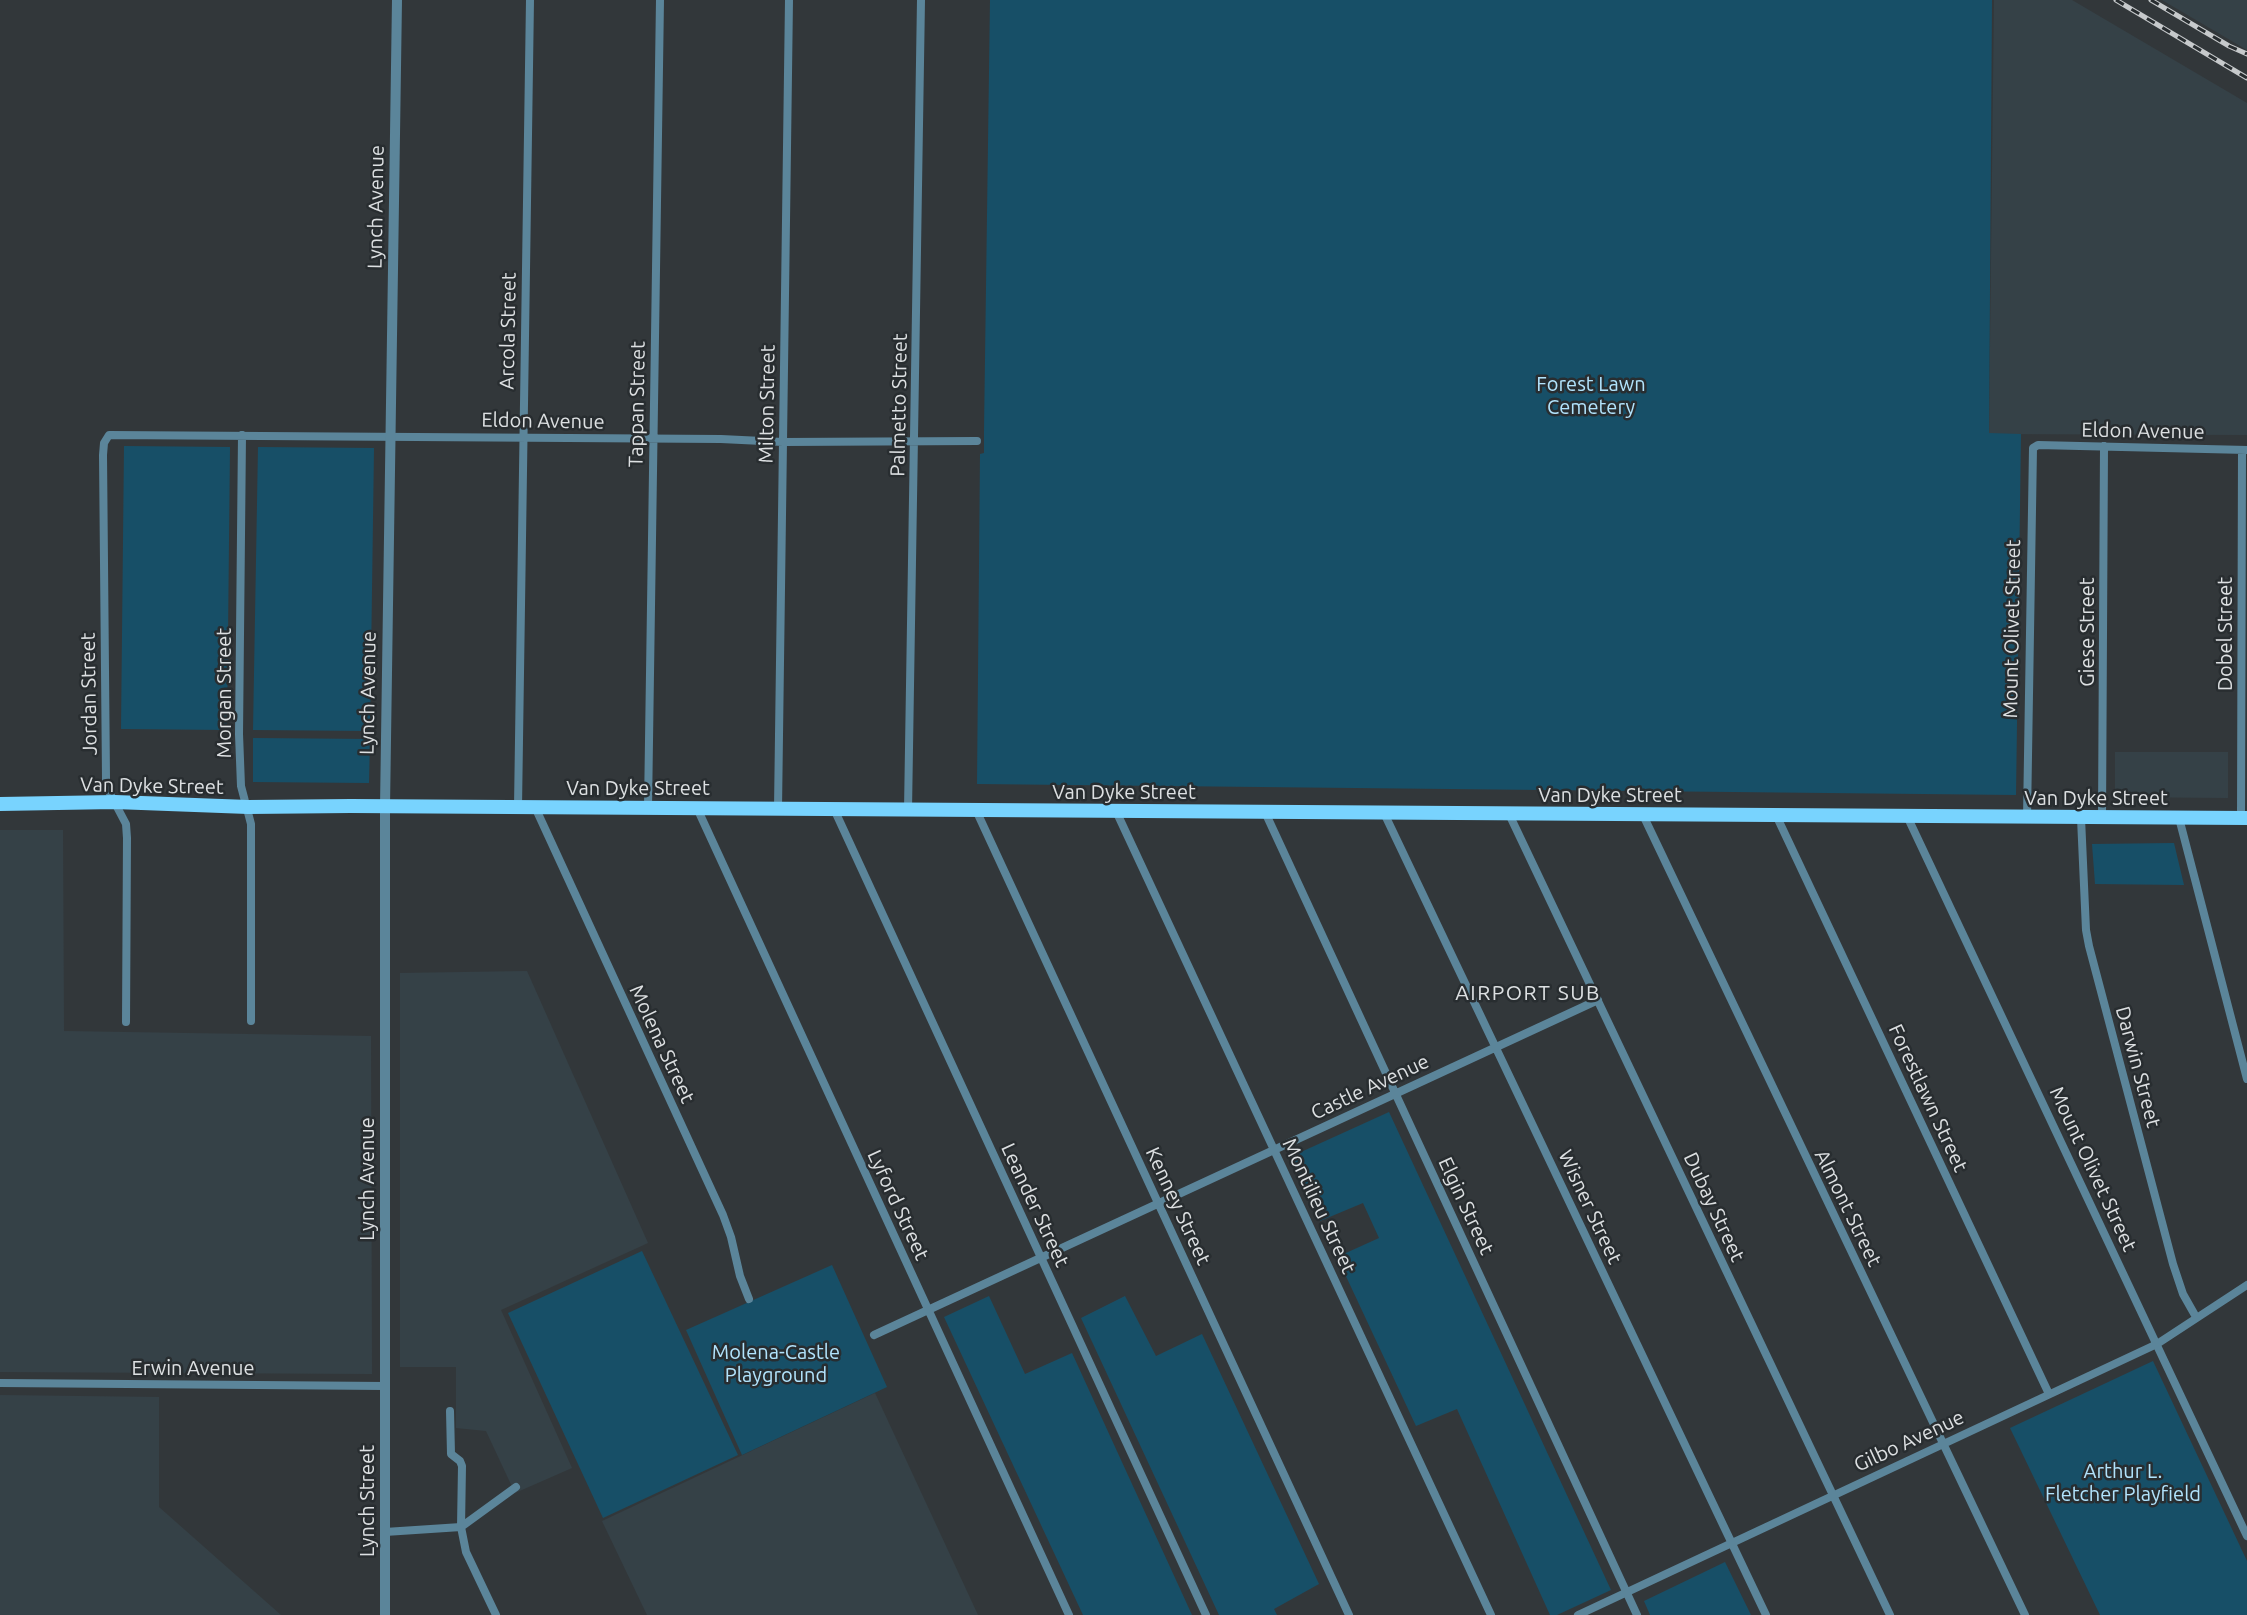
<!DOCTYPE html>
<html>
<head>
<meta charset="utf-8">
<style>
  body { margin:0 }
  canvas { display:block; background:#32373a }
</style>
</head>
<body>
<canvas width="2247" height="1615"></canvas>
<script>
const ctx = document.querySelector('canvas').getContext('2d');
ctx.lineJoin = 'round';
function fill(path, color) {
  ctx.fillStyle = color;
  ctx.fill(path, 'evenodd');
}
function poly(rows) {
  const path = new Path2D();
  for (const r of rows) {
    path.moveTo(r[0], r[1]);
    for (let i = 2; i < r.length; i += 2) path.lineTo(r[i], r[i + 1]);
  }
  return path;
}
function trace(path, color, width, dash) {
  ctx.strokeStyle = color;
  ctx.lineWidth = width;
  ctx.lineCap = dash ? 'butt' : 'round';
  ctx.setLineDash(dash || []);
  ctx.stroke(path);
}
function label(font, color, halo, rows, align = 'center') {
  ctx.font = font + ' Ubuntu,sans-serif';
  ctx.lineWidth = 5;
  ctx.setLineDash([]);
  ctx.textBaseline = 'middle';
  ctx.strokeStyle = halo;
  ctx.fillStyle = color;
  for (const [text, x, y, turn = 0] of rows) {
    ctx.save();
    ctx.translate(x, y);
    ctx.rotate((+turn || 0) * Math.PI / 180);
    ctx.textAlign = isNaN(turn) ? turn : align;
    if (halo) ctx.strokeText(text, 0, 0);
    ctx.fillText(text, 0, 0);
    ctx.restore();
  }
}
const built = poly([
  [1994,0,2072,0,2247,103,2247,435,1989,434],
  [2162,0,2247,0,2247,50],
  [2115,752,2228,752,2228,798,2115,797],
  [0,830,63,830,64,1031,371,1036,372,1374,0,1372],
  [527,971,648,1243,501,1310,572,1468,515,1493,486,1431,456,1428,456,1367,400,1367,400,973],
  [875,1393,978,1615,647,1615,602,1521],
  [0,1395,159,1397,159,1507,281,1615,0,1615]
]);
const green = poly([
  [990,0,1992,0,1989,433,2021,434,2016,795,977,784,980,454,984,453,984,431],
  [124,446,230,447,227,730,121,729],
  [258,447,374,448,370,731,253,730],
  [253,738,370,739,369,783,253,782],
  [2174,843,2184,885,2095,884,2092,844],
  [1389,1112,1611,1590,1557,1615,1550,1615,1457,1409,1416,1426,1337,1257,1379,1238,1363,1203,1320,1221,1290,1157],
  [642,1251,738,1455,603,1518,508,1313],
  [832,1265,887,1387,742,1455,686,1330],
  [989,1296,1025,1374,1072,1353,1192,1615,1083,1615,944,1317],
  [1125,1296,1156,1356,1202,1334,1319,1584,1274,1609,1277,1615,1219,1615,1081,1318],
  [2153,1361,2247,1561,2247,1615,2100,1615,2010,1428],
  [1725,1562,1751,1615,1650,1615,1644,1601]
]);
const minor = poly([
  [242,435,239,734,241,786,251,824,251,1021],
  [518,807,530,0],
  [535,807,723,1215,731,1237,740,1276,749,1299],
  [648,808,660,0],
  [697,808,1069,1615],
  [778,809,789,0],
  [834,809,1206,1615],
  [908,810,921,0],
  [976,810,1349,1615],
  [1116,811,1491,1615],
  [1265,812,1637,1615],
  [1384,813,1766,1615],
  [1509,814,1890,1615],
  [1643,815,2025,1615],
  [1776,815,2049,1394],
  [1907,816,2247,1536],
  [2027,817,2033,448,2038,445,2247,450],
  [2081,818,2086,930,2089,946,2173,1264,2183,1294,2196,1317],
  [2102,818,2104,446],
  [2179,818,2247,1079],
  [2241,818,2242,450],
  [126,1022,127,838,126,824,106,786,106,778,103,455,104,443,109,435,721,439,783,442,977,441],
  [874,1335,1598,1000],
  [0,1383,385,1386],
  [450,1411,451,1454,460,1461,462,1466,461,1527,466,1552,496,1615],
  [385,1532,461,1527,516,1487],
  [1578,1615,2157,1344,2247,1285]
]);
const tertiary = poly([
  [385,1615,385,806,397,0]
]);
const primary = poly([
  [0,804,115,802,248,807,351,806,2247,818]
]);
const rail = poly([
  [2116,0,2247,78],
  [2151,0,2229,46,2247,54]
]);
const streetNames = [
  ["Lynch Avenue",376,207,-89],
  ["Arcola Street",508,331,-89],
  ["Tappan Street",637,404,-89],
  ["Milton Street",767,404,-89],
  ["Palmetto Street",899,405,-89],
  ["Eldon Avenue",543,421,1],
  ["Eldon Avenue",2143,431,1],
  ["Mount Olivet Street",2012,629,-89],
  ["Giese Street",2087,632,-90],
  ["Dobel Street",2225,634,-90],
  ["Morgan Street",224,693,-90],
  ["Lynch Avenue",368,693,-89],
  ["Jordan Street",89,694,-91],
  ["Van Dyke Street",152,786,1],
  ["Van Dyke Street",638,788],
  ["Van Dyke Street",1124,792],
  ["Van Dyke Street",1610,795],
  ["Van Dyke Street",2096,798],
  ["Molena Street",662,1044,65],
  ["Darwin Street",2138,1067,75],
  ["Castle Avenue",1370,1087,-25],
  ["Forestlawn Street",1928,1098,65],
  ["Mount Olivet Street",2093,1169,65],
  ["Lynch Avenue",367,1179,-90],
  ["Lyford Street",898,1205,65],
  ["Leander Street",1035,1205,65],
  ["Kenney Street",1178,1206,65],
  ["Montilieu Street",1319,1206,65],
  ["Elgin Street",1466,1206,65],
  ["Wisner Street",1590,1207,65],
  ["Dubay Street",1714,1207,65],
  ["Almont Street",1848,1208,64],
  ["Erwin Avenue",193,1368],
  ["Gilbo Avenue",1909,1441,-25],
  ["Lynch Street",367,1501,-90]
];
const parkNames = [
  ["Forest Lawn",1591,384],
  ["Cemetery",1591,407],
  ["Molena-Castle",776,1352],
  ["Playground",776,1375],
  ["Arthur L.",2123,1471],
  ["Fletcher Playfield",2123,1494]
];
const neighbourhoodNames = [
  ["AIRPORT SUB",1528,993]
];
fill(built, '#354147');
fill(green, '#174f67');
trace(minor, '#5b859a', 8);
trace(tertiary, '#5b859a', 10);
trace(primary, '#78d3fe', 14);
trace(rail, '#c6c9cb', 5);
trace(rail, '#282d30', 3, [9]);
label('20px', '#dde0e2', '#282d30', streetNames);
label('20px', '#b1e3fc', '#282d30', parkNames);
ctx.letterSpacing = '1.5px';
label('21px', '#dde0e2', '#282d30', neighbourhoodNames);
ctx.letterSpacing = '0px';
</script>
</body>
</html>
